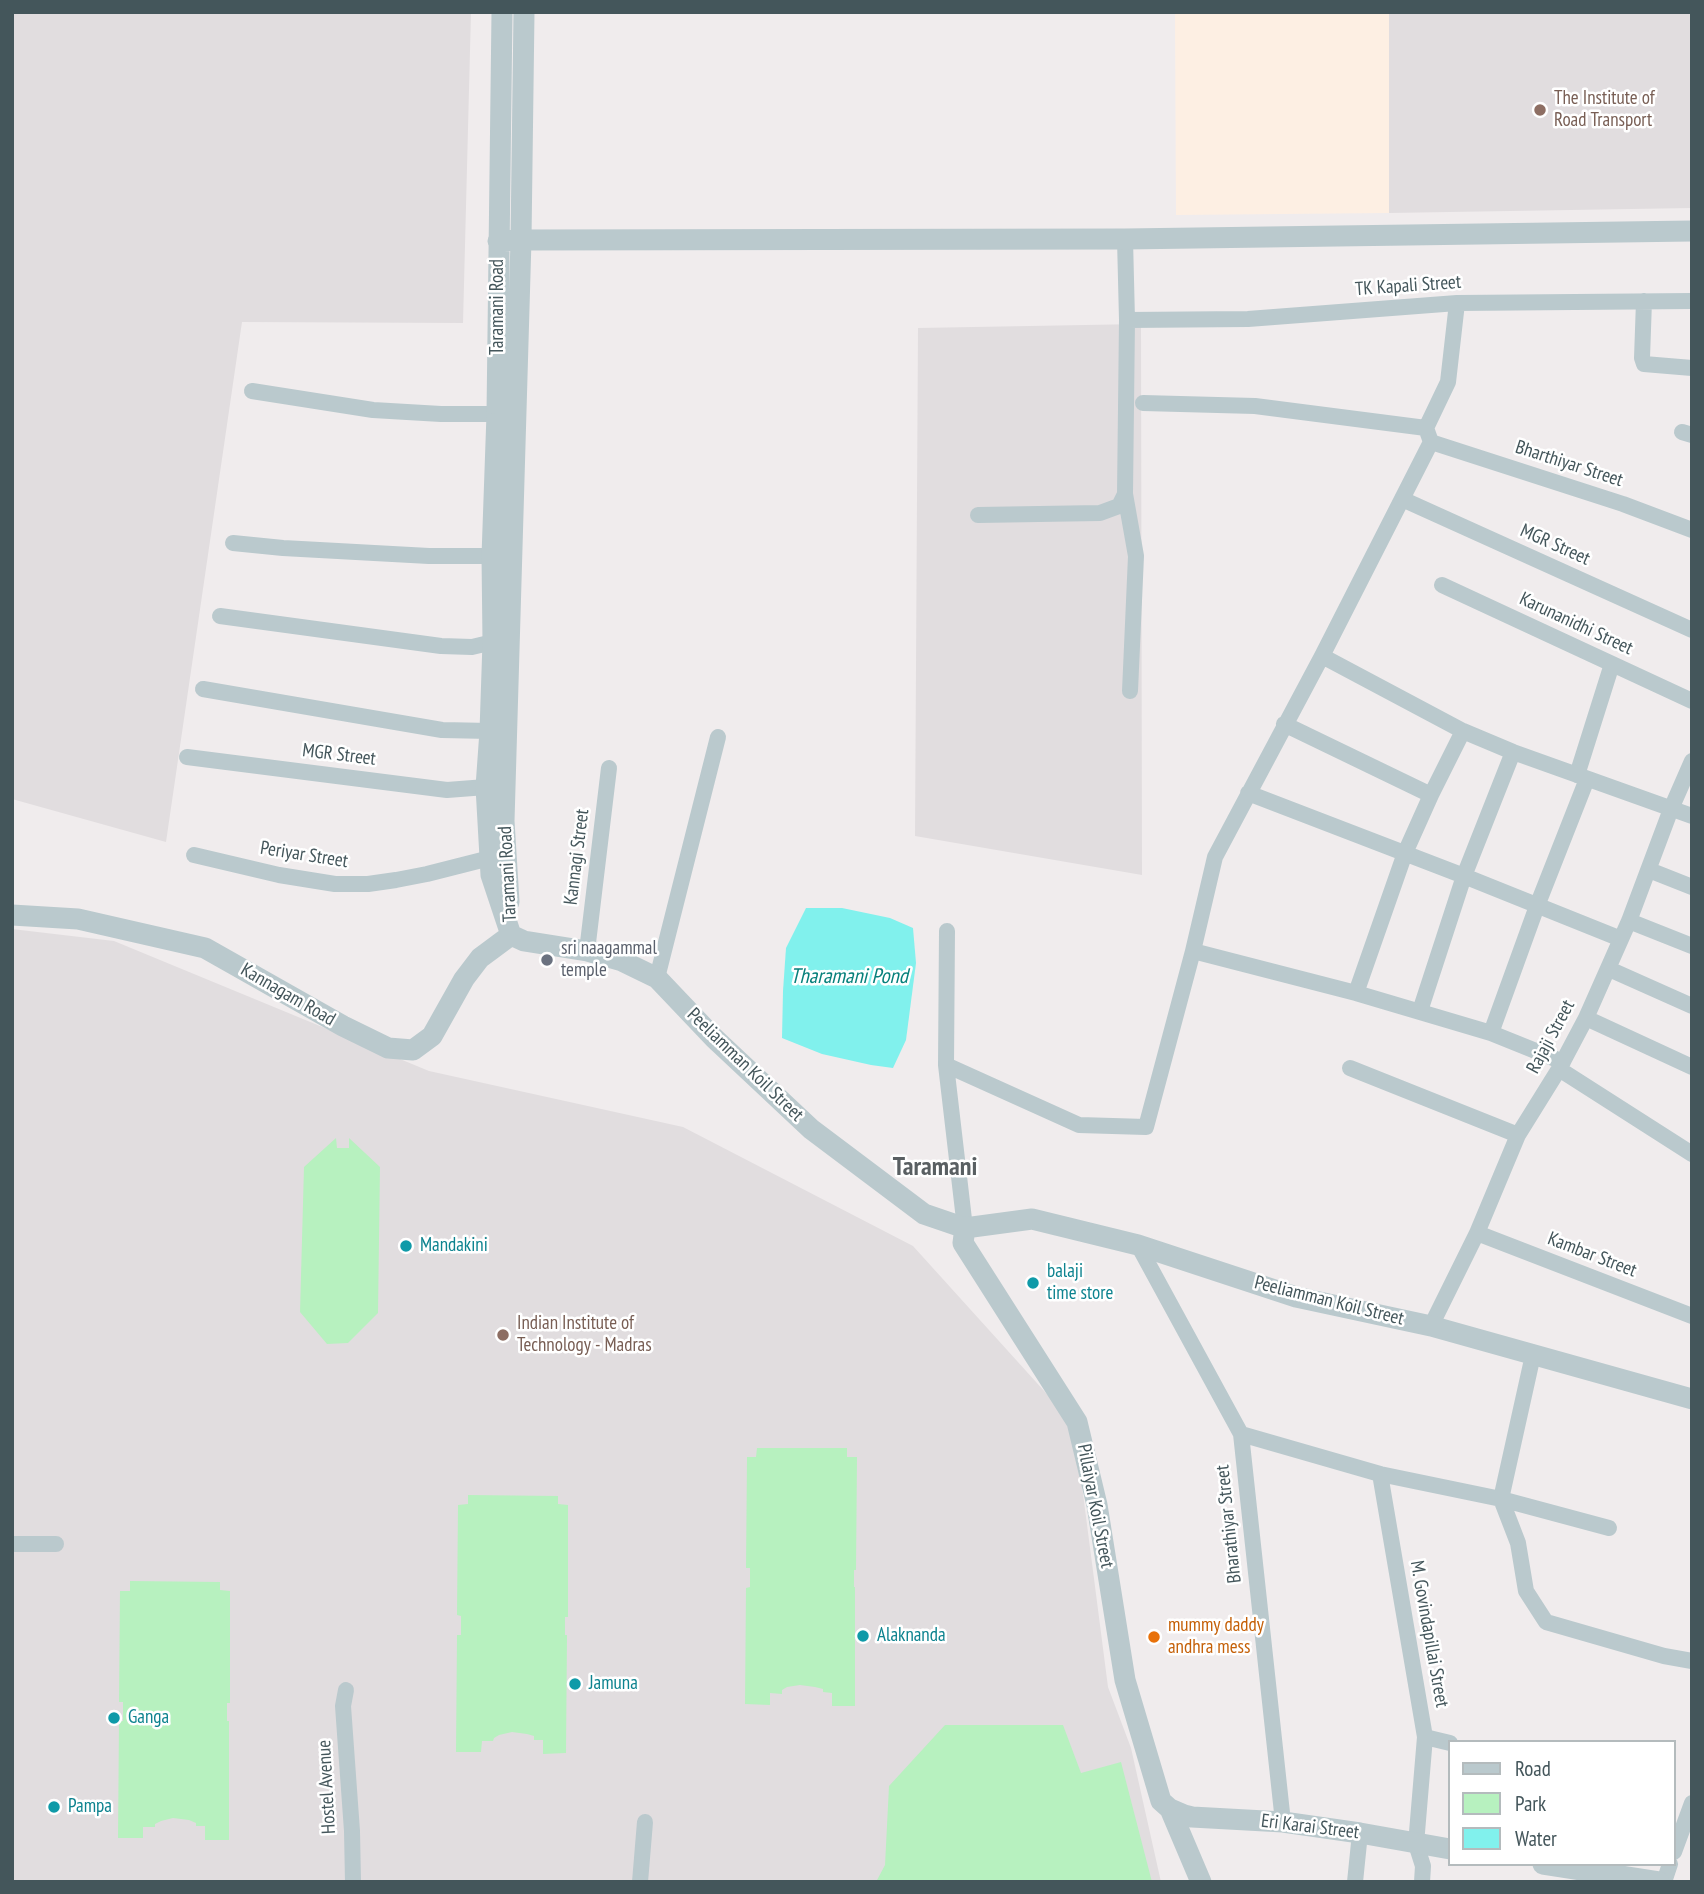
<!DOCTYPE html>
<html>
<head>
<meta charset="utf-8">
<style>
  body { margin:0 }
  #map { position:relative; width:1704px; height:1894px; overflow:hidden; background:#f0eced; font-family:"PT Sans Narrow",sans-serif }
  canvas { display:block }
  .frame { position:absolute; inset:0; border:14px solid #44565b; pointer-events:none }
  .legend { position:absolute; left:1448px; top:1740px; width:228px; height:126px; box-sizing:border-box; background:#fff; border:2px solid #b4bbbd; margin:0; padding:9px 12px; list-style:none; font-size:21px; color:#44565b }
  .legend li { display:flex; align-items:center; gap:14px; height:35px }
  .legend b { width:35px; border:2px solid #b4bbbd }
</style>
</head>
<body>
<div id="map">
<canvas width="1704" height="1894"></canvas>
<div class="frame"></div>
<ul class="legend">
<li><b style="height:9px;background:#bac9cd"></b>Road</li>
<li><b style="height:19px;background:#b7f1bf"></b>Park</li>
<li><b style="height:19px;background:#81f1ed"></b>Water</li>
</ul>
</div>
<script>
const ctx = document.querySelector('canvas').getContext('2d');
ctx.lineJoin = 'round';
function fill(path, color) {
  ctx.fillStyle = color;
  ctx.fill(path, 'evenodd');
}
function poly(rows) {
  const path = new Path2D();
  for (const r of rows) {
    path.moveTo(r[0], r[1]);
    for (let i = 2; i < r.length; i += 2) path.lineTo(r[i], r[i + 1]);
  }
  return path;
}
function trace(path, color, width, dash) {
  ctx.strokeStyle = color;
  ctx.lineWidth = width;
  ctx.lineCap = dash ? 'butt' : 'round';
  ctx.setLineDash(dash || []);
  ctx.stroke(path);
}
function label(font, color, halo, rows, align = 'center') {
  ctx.font = font + ' "PT Sans Narrow",sans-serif';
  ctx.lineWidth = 5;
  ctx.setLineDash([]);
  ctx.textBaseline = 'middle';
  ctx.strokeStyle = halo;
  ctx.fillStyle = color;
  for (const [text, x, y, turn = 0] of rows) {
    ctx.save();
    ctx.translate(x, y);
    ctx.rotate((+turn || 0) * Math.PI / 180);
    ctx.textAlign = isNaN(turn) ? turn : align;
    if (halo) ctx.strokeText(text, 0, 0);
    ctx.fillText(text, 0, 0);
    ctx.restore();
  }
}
const commercial = poly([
  [1175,12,1389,12,1389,213,1176,215]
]);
const education = poly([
  [12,12,471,12,463,323,242,322,166,842,12,799],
  [1389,12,1692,12,1692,208,1389,213],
  [1141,324,1142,875,915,836,918,328],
  [12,929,114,941,429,1071,683,1127,913,1246,1074,1424,1108,1687,1131,1748,1161,1882,12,1882]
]);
const green = poly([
  [336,1138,337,1148,349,1148,349,1138,380,1167,378,1313,348,1343,327,1344,300,1312,304,1167],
  [757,1448,847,1448,847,1457,857,1457,856,1570,854,1570,854,1587,855,1587,855,1706,832,1706,832,1693,823,1692,823,1689,815,1687,800,1685,787,1687,782,1690,782,1694,770,1693,770,1705,745,1704,746,1588,750,1587,750,1568,746,1568,747,1457,756,1457],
  [468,1495,558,1496,558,1504,568,1505,568,1617,565,1617,565,1635,567,1635,566,1753,543,1754,543,1740,534,1740,534,1736,527,1734,512,1732,499,1735,494,1738,493,1741,482,1741,481,1752,456,1752,457,1635,461,1635,461,1616,457,1615,458,1505,468,1504],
  [130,1581,220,1582,220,1590,230,1591,230,1703,227,1703,227,1721,229,1721,229,1840,205,1840,205,1826,196,1826,196,1823,189,1820,173,1818,161,1821,155,1824,155,1827,143,1827,143,1838,118,1838,119,1721,123,1721,123,1702,119,1702,120,1591,130,1591],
  [945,1725,1063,1725,1081,1773,1121,1762,1152,1882,876,1882,885,1865,889,1786]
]);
const water = poly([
  [806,908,842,908,890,918,913,928,916,963,906,1040,893,1068,871,1065,822,1054,782,1038,783,991,786,948]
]);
const minor = poly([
  [1644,301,1642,358,1644,364,1692,368],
  [1127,320,1248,319,1457,303,1692,301],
  [252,391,373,410,441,414,497,414],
  [1143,403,1255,406,1426,428],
  [1682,432,1692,435],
  [1431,442,1623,504,1692,530],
  [1125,494,1136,556,1130,691],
  [1402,499,1692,630],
  [978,515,1100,513,1119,506,1125,494,1127,320,1125,239],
  [233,543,283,548,429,556,492,556],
  [1442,585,1692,701],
  [220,616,441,646,472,647,493,642],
  [1322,656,1463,731,1513,752,1692,816],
  [203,689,442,730,490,731],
  [1284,724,1431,795],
  [187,757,447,790,486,787],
  [1577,775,1612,664],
  [1248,793,1464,876,1621,939],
  [194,855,279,875,335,884,368,884,396,880,427,874,490,858],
  [1649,870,1692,887],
  [1629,921,1692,946],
  [947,931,946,1065,965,1228],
  [587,951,609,768],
  [1193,951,1356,993,1491,1033,1563,1062],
  [1609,969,1692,1006],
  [657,978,718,737],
  [1356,993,1405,853,1431,795,1463,731],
  [1420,1011,1464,876,1513,752],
  [1586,1018,1692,1067],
  [1491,1033,1537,906,1587,779],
  [946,1065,1079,1125,1146,1127,1193,951,1215,857,1322,656,1431,442,1426,428,1448,382,1457,303],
  [1350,1068,1518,1135],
  [1559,1069,1692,1154],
  [1477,1233,1692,1316],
  [1138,1245,1241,1434,1283,1822],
  [1431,1326,1477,1233,1518,1135,1559,1069,1586,1018,1629,921,1671,809,1692,761],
  [1533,1355,1501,1499,1518,1543,1526,1591,1546,1622,1664,1656,1692,1661],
  [1241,1434,1380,1474,1501,1499,1609,1528],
  [1380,1474,1425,1737,1416,1844,1423,1866,1422,1882],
  [12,1544,56,1544],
  [346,1690,343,1706,352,1831,353,1882],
  [1425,1737,1450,1743],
  [1674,1852,1692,1803],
  [640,1882,645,1822],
  [1355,1882,1360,1833],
  [1664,1882,1670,1864]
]);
const tertiary = poly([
  [502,12,497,414,492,556,493,642,490,731,486,787,491,875,511,935],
  [498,241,521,240,1125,239,1692,231],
  [509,902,504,821,521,240,524,12],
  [12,915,78,919,205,948,343,1026,388,1048,413,1050,432,1036,464,979,480,958,511,935],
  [511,935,524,941,587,951,622,961,657,978,714,1038,811,1129,924,1214,965,1228,1032,1219,1138,1245,1296,1297,1431,1326,1692,1399],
  [965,1228,963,1243,1077,1422,1097,1505,1125,1680,1161,1801,1170,1809,1184,1815,1192,1817,1283,1822,1360,1833,1450,1849],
  [1170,1809,1201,1882],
  [1543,1864,1659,1882]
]);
const markers = [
  [1540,110,7,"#8d6e63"],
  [547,960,7,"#6b7280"],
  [406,1246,7,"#0f9aa8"],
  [1033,1283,7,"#0f9aa8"],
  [503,1335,7,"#8d6e63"],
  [863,1636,7,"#0f9aa8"],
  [1154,1637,7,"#e8710a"],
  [575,1684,7,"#0f9aa8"],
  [114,1718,7,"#0f9aa8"],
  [54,1807,7,"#0f9aa8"]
];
const educationNames = [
  ["The Institute of",1554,99],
  ["Road Transport",1554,121],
  ["Indian Institute of",517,1324],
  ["Technology - Madras",517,1346]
];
const streetNames = [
  ["TK Kapali Street",1408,286,-4],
  ["Taramani Road",498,307,-90],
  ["Bharthiyar Street",1569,464,18],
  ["MGR Street",1555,545,24],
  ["Karunanidhi Street",1576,624,25],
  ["MGR Street",339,755,7],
  ["Periyar Street",304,855,9],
  ["Kannagi Street",577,857,-83],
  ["Taramani Road",508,874,-93],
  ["Kannagam Road",288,995,30],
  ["Rajaji Street",1551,1037,-62],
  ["Peeliamman Koil Street",745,1065,44],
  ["Kambar Street",1592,1255,21],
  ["Peeliamman Koil Street",1329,1301,14],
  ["Pillaiyar Koil Street",1095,1506,79],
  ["Bharathiyar Street",1229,1524,-96],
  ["M. Govindapillai Street",1429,1634,80],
  ["Hostel Avenue",327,1787,-93],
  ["Eri Karai Street",1310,1827,7]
];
const worshipNames = [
  ["sri naagammal",561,949],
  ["temple",561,971]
];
const cultureNames = [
  ["Mandakini",420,1246],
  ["balaji",1047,1272],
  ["time store",1047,1294],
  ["Alaknanda",877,1636],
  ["Jamuna",589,1684],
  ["Ganga",128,1718],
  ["Pampa",68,1807]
];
const foodNames = [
  ["mummy daddy",1168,1626],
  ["andhra mess",1168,1648]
];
const waterNames = [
  ["Tharamani Pond",849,977]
];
const districtNames = [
  ["Taramani",935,1168]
];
fill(commercial, '#fdefe3');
fill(education, '#e1dddf');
fill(green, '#b7f1bf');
fill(water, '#81f1ed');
trace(minor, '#bac9cd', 16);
trace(tertiary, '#bac9cd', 21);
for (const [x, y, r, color] of markers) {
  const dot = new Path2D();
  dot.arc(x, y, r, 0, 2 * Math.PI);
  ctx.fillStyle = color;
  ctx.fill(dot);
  trace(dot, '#fff', 2.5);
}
label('19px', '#785e54', '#fff', educationNames, 'left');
label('19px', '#44565b', '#fff', streetNames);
label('19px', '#5b616d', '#fff', worshipNames, 'left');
label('19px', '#0d838f', '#fff', cultureNames, 'left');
label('19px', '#c56008', '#fff', foodNames, 'left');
label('italic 21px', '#07807b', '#fff', waterNames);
label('bold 26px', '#595f62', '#fff', districtNames);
</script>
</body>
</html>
